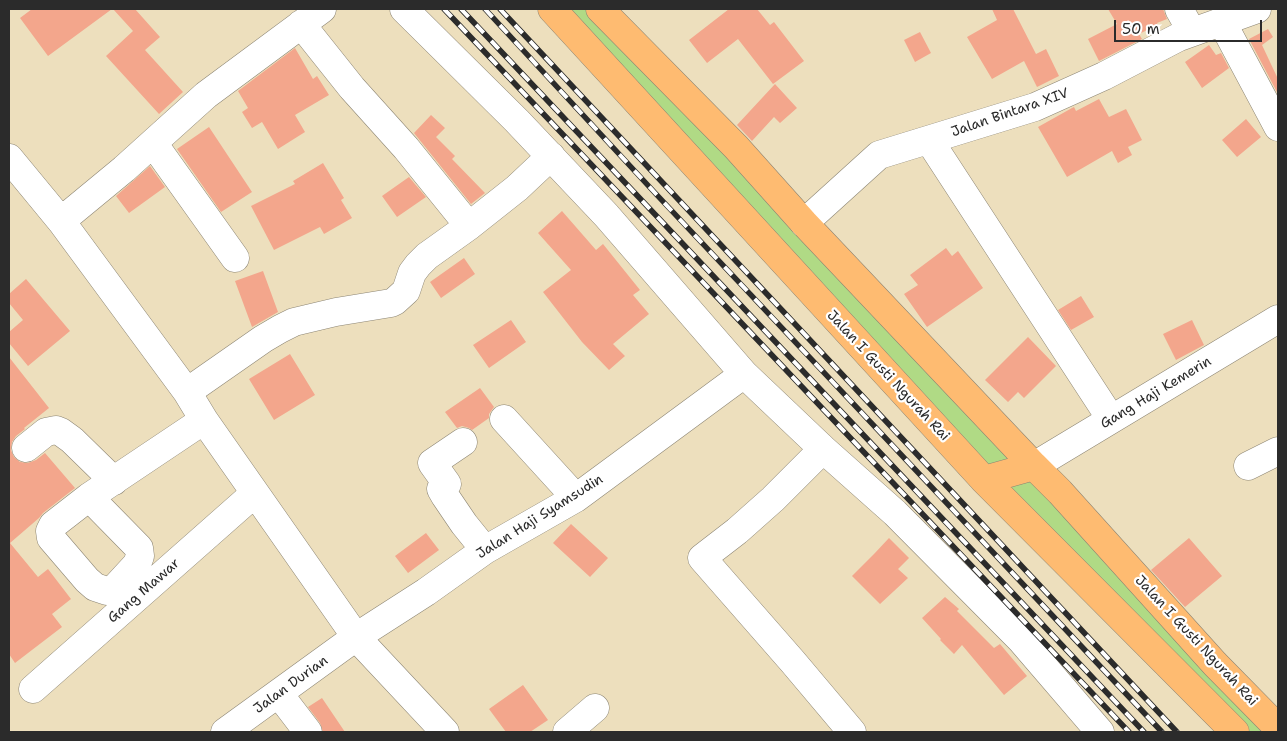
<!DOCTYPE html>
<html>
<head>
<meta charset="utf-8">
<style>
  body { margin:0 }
  #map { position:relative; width:1287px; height:741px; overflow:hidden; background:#eddfbd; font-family:"Shantell Sans",sans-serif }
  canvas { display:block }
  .frame { position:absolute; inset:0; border:10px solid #2b2b2b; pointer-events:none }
  .scale { position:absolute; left:1114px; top:20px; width:148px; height:22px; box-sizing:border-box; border:2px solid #2b2b2b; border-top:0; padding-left:6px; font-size:15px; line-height:18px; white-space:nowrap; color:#2b2b2b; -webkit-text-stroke:4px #fff; paint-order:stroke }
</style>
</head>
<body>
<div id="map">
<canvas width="1287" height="741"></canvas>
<div class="frame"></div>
<div class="scale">50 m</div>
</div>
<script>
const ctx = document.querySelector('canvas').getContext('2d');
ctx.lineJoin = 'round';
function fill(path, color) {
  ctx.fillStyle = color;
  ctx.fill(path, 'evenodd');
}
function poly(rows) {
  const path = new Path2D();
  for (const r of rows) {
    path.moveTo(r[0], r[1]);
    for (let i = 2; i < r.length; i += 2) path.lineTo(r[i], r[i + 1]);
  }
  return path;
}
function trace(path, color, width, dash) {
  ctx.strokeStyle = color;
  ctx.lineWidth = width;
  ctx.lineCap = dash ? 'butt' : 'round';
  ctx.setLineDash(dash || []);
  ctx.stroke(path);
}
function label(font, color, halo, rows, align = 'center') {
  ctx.font = font + ' "Shantell Sans",sans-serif';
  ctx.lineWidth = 4.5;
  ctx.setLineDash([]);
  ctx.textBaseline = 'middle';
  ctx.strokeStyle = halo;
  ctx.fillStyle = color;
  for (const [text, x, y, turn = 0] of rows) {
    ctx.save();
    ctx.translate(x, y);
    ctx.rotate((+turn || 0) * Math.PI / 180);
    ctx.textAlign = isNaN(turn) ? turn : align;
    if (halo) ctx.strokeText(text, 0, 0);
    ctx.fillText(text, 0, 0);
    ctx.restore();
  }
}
const green = poly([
  [552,9,600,9,1278,732,1235,732]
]);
const building = poly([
  [32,9,112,9,48,56,20,18],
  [113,9,135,9,160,37,145,50,183,92,159,114,106,56,133,31],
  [729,9,757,9,770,25,774,22,804,61,773,84,738,39,707,63,689,40],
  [992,9,1013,9,1036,54,1046,49,1059,76,1037,87,1024,61,992,79,967,37,997,20],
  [1108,9,1163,9,1167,19,1157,23,1158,25,1139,34,1142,39,1099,61,1088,39,1117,24],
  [1268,29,1273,37,1262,45,1278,79,1278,94,1249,39],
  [920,32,931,53,915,62,904,40],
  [1209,45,1216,55,1221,53,1229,68,1202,88,1185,62],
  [295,48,313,79,317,76,329,95,295,115,305,132,278,149,262,122,252,128,242,112,248,108,238,91],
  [775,84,797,108,780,123,774,117,752,141,737,125],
  [1099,99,1109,117,1126,109,1142,140,1128,147,1132,155,1118,163,1112,151,1067,177,1038,127,1072,108,1074,107,1076,111],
  [431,115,445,128,436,137,455,156,452,159,485,193,471,204,414,133],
  [1246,119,1261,137,1237,157,1222,140],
  [209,127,252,192,221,212,177,149],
  [323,163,344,198,341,200,352,218,324,234,320,227,274,250,251,206,295,184,293,181],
  [150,166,165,187,129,213,116,196],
  [409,177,426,197,397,217,382,196],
  [562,211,596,250,603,244,640,290,633,295,649,314,613,344,625,356,609,370,582,342,543,292,571,270,538,233],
  [946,248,952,256,958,251,983,288,927,327,904,294,918,285,910,275],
  [464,258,475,274,441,298,430,282],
  [263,271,278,312,252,327,235,281],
  [26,279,70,331,28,366,9,343,9,332,23,320,9,303,9,294],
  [1081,296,1094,317,1071,330,1058,310],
  [511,320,526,342,489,368,473,345],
  [1192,320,1204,345,1176,360,1163,334],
  [1028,337,1056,366,1024,398,1018,392,1008,402,985,380],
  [290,354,315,395,274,420,249,379],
  [9,357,49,408,24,428,25,429,16,436,12,442,11,450,14,457,20,462,28,463,36,460,45,453,75,488,43,513,39,518,10,543,38,577,48,569,71,599,52,614,62,627,15,663,9,654],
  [480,388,494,407,489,414,489,418,472,430,469,428,462,426,457,428,445,412],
  [571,524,608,558,590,577,553,543],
  [426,533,439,550,408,573,395,556],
  [889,538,909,558,898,569,908,578,880,604,852,576,874,554],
  [1189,538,1222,576,1185,607,1151,570],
  [945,597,959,609,957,611,994,648,1000,644,1027,676,1004,695,962,645,954,654,940,640,941,639,922,618],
  [523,685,548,720,530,732,506,732,489,709],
  [322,698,345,732,323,732,320,723,308,707]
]);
const minor = poly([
  [404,9,517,121,606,215,744,374,823,449,895,513,1021,640,1100,732],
  [1179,9,1192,32],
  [1222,22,1278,127],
  [301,24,352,88,406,148,469,226],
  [929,140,1111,419],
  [153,143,235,258],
  [9,158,61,221,187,392,204,420,356,637,445,732],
  [61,221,124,169,206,95,322,9],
  [804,223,879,155,1035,107,1104,76,1179,37,1257,9],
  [187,392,263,339,280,329,294,322,336,312,391,303,395,301,406,291,412,273,418,265,427,256,469,226,517,188,551,156],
  [504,419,576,498],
  [463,442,432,463,447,484,441,489,445,496,464,524,485,550],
  [26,448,46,432,56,430,61,432,72,440,114,481],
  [823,449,773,499,737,531,702,558,793,662,852,732],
  [1034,466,1278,319],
  [1248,466,1278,451],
  [89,497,139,548,140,556,137,564,114,589,107,591,95,587,87,580,51,538,50,531,53,525,89,497,204,420],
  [33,689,255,493],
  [279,694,308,732],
  [225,732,356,637,426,592,485,550,576,498,744,374],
  [567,732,595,708]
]);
const major = poly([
  [552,9,984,480,1235,732],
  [600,9,736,147,804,223,1034,466,1060,492,1215,664,1278,728],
  [984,480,1034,466]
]);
const rail = poly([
  [444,9,1129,732],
  [461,9,1144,732],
  [485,9,656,194,1162,732],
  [500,9,1177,732]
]);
const streetNames = [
  ["Jalan Bintara XIV",1010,113,-19],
  ["Jalan I Gusti Ngurah Rai",888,376,47],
  ["Gang Haji Kemerin",1156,393,-31],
  ["Jalan Haji Syamsudin",540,517,-32],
  ["Gang Mawar",144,591,-41],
  ["Jalan I Gusti Ngurah Rai",1196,641,47],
  ["Jalan Durian",291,685,-36]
];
fill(green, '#b0da85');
fill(building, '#f3a68c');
trace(minor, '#8c8574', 29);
trace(major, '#8c8574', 29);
trace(minor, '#fff', 28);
trace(major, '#febb71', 28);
trace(rail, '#2b2b2b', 5.5);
trace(rail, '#fff', 4, [11]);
label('14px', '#2b2b2b', '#fff', streetNames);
</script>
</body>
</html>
